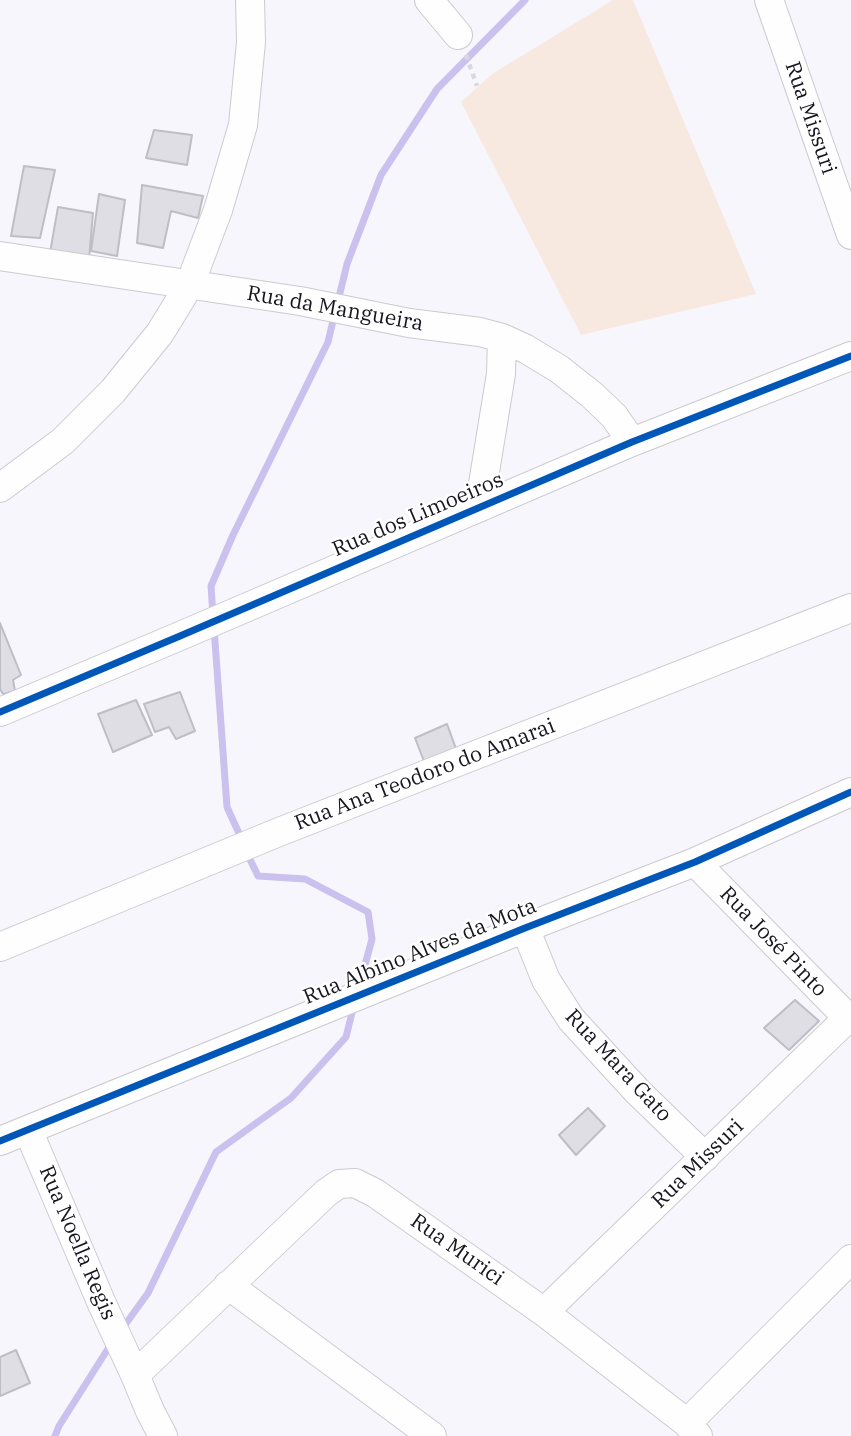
<!DOCTYPE html>
<html>
<head>
<meta charset="utf-8">
<style>
  body { margin:0 }
  canvas { display:block; background:#f7f6fc }
</style>
</head>
<body>
<canvas width="851" height="1436"></canvas>
<script>
const ctx = document.querySelector('canvas').getContext('2d');
ctx.lineJoin = 'round';
function fill(path, color) {
  ctx.fillStyle = color;
  ctx.fill(path, 'evenodd');
}
function poly(rows) {
  const path = new Path2D();
  for (const r of rows) {
    path.moveTo(r[0], r[1]);
    for (let i = 2; i < r.length; i += 2) path.lineTo(r[i], r[i + 1]);
  }
  return path;
}
function trace(path, color, width, dash) {
  ctx.strokeStyle = color;
  ctx.lineWidth = width;
  ctx.lineCap = dash ? 'butt' : 'round';
  ctx.setLineDash(dash || []);
  ctx.stroke(path);
}
function label(font, color, halo, rows, align = 'center') {
  ctx.font = font + ' "IBM Plex Serif",serif';
  ctx.lineWidth = 5;
  ctx.setLineDash([]);
  ctx.textBaseline = 'middle';
  ctx.strokeStyle = halo;
  ctx.fillStyle = color;
  for (const [text, x, y, turn = 0] of rows) {
    ctx.save();
    ctx.translate(x, y);
    ctx.rotate((+turn || 0) * Math.PI / 180);
    ctx.textAlign = isNaN(turn) ? turn : align;
    if (halo) ctx.strokeText(text, 0, 0);
    ctx.fillText(text, 0, 0);
    ctx.restore();
  }
}
const green = poly([
  [613,0,633,0,756,294,581,335,461,102,492,74]
]);
const stream = poly([
  [338,301,347,264,381,175,437,89,525,0],
  [213,616,211,586,233,535,328,342,335,312],
  [214,628,227,807,242,840],
  [246,851,258,876,305,879,368,912,372,939,359,987],
  [122,1329,148,1293,216,1152,291,1098,346,1037,354,1005],
  [55,1436,59,1426,111,1344]
]);
const building = poly([
  [154,130,192,135,187,165,146,158,154,130],
  [24,166,55,170,40,238,11,236,24,166],
  [142,185,203,196,198,218,171,211,163,248,137,243,142,185],
  [99,194,125,200,117,256,91,251,99,194],
  [58,207,93,213,89,259,50,253,58,207],
  [0,623,21,675,13,680,15,691,3,694,0,689,0,623],
  [180,692,195,731,176,739,169,727,155,732,144,704,180,692],
  [136,700,152,735,113,752,98,714,136,700],
  [447,724,459,757,427,769,415,738,447,724],
  [795,1000,819,1021,789,1050,764,1028,795,1000],
  [588,1108,605,1126,576,1155,559,1135,588,1108],
  [16,1350,30,1383,0,1396,0,1357,16,1350]
]);
const path = poly([
  [466,55,477,86]
]);
const minor = poly([
  [429,0,458,35],
  [769,0,851,235],
  [0,256,300,301,409,323,480,332,502,338,526,349,559,369,592,395,614,416,632,442],
  [0,488,63,441,113,391,160,333,190,284,218,210,243,125,251,42,250,0],
  [479,508,501,374,502,338],
  [0,712,180,636,632,442,851,356],
  [695,862,851,1021],
  [525,928,546,980,571,1019,637,1091,705,1157],
  [0,947,279,832,851,608],
  [28,1130,102,1304,135,1375,150,1411,163,1436],
  [0,1141,525,928,695,862,851,792],
  [228,1285,432,1436],
  [544,1312,851,1015],
  [135,1375,326,1193,339,1184,355,1183,375,1193,544,1312,687,1423,698,1436],
  [687,1423,851,1259]
]);
const cycleway = poly([
  [0,712,180,636,632,442,851,356],
  [0,1141,525,928,695,862,851,792]
]);
const streetNames = [
  ["Rua Missuri",810,118,71],
  ["Rua da Mangueira",335,309,10],
  ["Rua dos Limoeiros",418,515,-23],
  ["Rua Ana Teodoro do Amarai",425,775,-21],
  ["Rua José Pinto",773,942,46],
  ["Rua Albino Alves da Mota",420,952,-22],
  ["Rua Mara Gato",618,1066,47],
  ["Rua Missuri",698,1164,-44],
  ["Rua Noella Regis",77,1243,67],
  ["Rua Murici",457,1250,35]
];
fill(green, '#f8e9e0');
trace(stream, '#cbc1ee', 7);
fill(building, '#e0dee5');
trace(building, '#bfbdc5', 2);
trace(minor, '#cccad1', 30);
trace(path, '#d9d8db', 4.5, [5, 5]);
trace(minor, '#fefeff', 28);
trace(cycleway, '#0057b8', 7);
label('21px', '#17151e', '#fff', streetNames);
</script>
</body>
</html>
